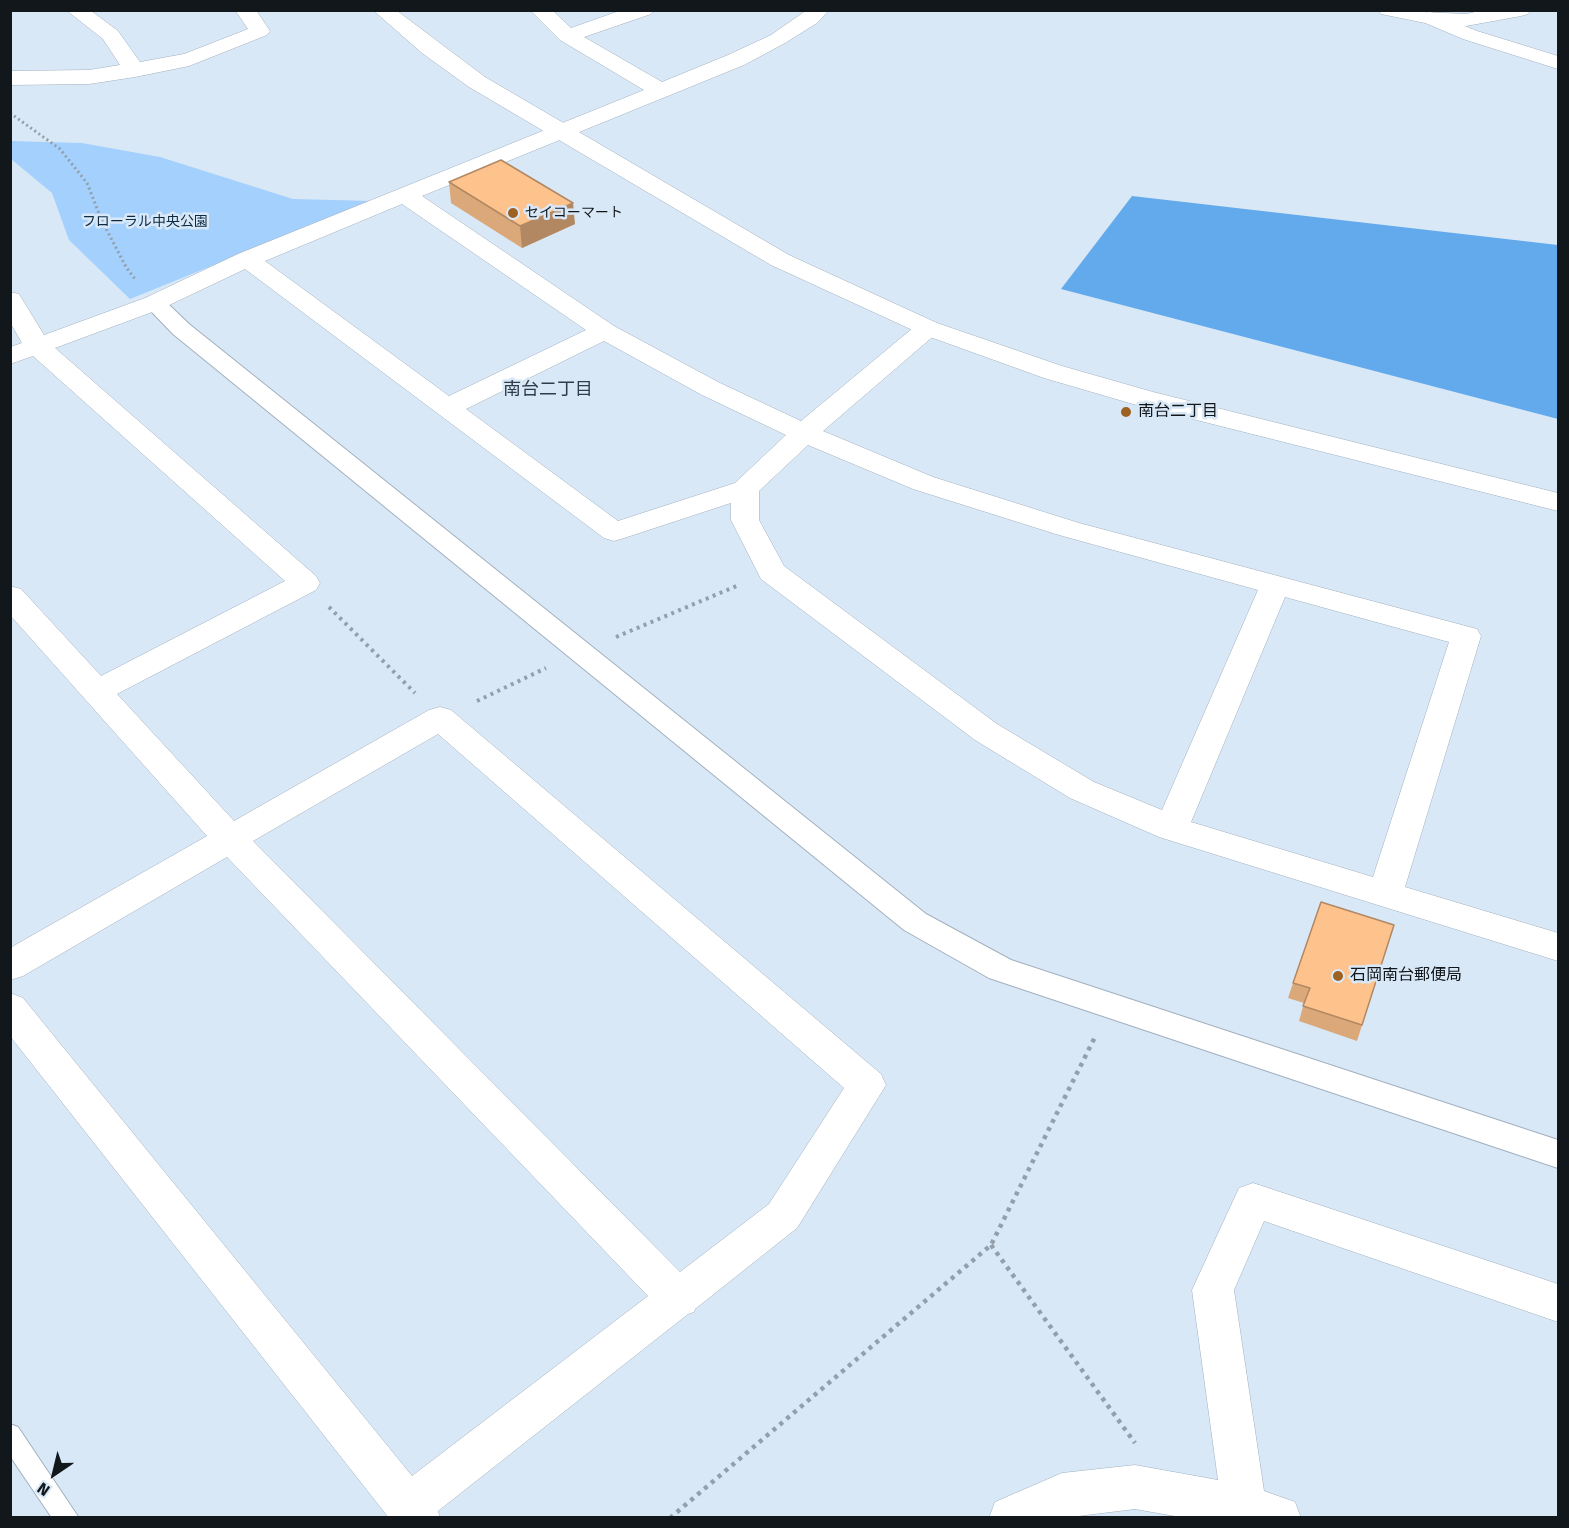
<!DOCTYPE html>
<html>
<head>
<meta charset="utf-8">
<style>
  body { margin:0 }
  #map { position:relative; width:1569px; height:1528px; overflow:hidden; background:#d9e8f7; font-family:"Fira Sans",sans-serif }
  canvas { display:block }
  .frame { position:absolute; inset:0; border:12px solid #12171c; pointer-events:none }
  .north { position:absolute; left:24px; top:1444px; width:60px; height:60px; -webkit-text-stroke:4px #d9e8f7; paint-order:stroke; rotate:215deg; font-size:16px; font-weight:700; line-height:24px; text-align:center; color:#12171c }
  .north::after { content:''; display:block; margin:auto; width:21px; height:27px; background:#12171c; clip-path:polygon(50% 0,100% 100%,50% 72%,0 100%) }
</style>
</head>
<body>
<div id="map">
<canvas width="1569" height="1528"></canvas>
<div class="frame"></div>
<div class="north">N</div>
</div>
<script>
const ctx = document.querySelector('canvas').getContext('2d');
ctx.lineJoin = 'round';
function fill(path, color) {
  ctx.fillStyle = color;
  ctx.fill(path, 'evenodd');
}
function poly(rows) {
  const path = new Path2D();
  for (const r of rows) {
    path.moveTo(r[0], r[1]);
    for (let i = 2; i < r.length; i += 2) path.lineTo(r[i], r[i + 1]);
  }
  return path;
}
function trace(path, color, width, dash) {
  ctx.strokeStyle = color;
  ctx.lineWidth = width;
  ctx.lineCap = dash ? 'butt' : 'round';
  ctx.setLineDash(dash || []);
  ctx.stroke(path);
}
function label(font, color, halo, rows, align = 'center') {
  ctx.font = font + ' "Fira Sans","Noto Sans JP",sans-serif';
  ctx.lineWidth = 5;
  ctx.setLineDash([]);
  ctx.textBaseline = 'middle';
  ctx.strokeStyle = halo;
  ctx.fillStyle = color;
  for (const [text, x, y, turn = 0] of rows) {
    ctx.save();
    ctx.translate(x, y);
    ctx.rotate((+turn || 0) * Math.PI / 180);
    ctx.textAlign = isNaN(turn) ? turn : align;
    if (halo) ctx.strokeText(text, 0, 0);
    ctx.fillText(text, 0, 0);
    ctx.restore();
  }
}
const green = poly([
  [10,141,82,143,160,157,293,199,372,201,130,299,69,240,52,193,11,159]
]);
const forest = poly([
  [1132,196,1558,245,1558,419,1061,289]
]);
const pathFar2 = poly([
  [10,113,60,149,87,183,102,221,126,267,135,279]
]);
const pathFar1 = poly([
  [329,607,415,693],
  [616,637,739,585],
  [477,701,546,668]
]);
const path = poly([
  [991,1245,1135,1443],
  [670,1518,991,1245,1095,1037]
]);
const service = poly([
  [10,1424,18,1427,79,1518,52,1518,10,1456,10,1424]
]);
const pedestrian = poly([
  [154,296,162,298,189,324,926,914,1011,960,1558,1140,1558,1168,989,978,904,930,173,334,143,303,146,298,154,296]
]);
const minor = poly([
  [66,10,90,10,118,31,140,62,184,54,248,29,235,10,256,10,270,31,267,35,189,66,135,77,89,84,10,85,10,71,89,70,120,65,103,39,66,10],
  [530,10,552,10,571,28,622,10,654,10,651,14,584,37,662,82,728,55,771,35,807,10,829,10,817,23,785,43,744,65,422,196,614,326,720,383,801,421,919,323,928,320,937,323,941,328,937,333,823,431,933,477,1079,523,1477,629,1481,636,1405,887,1558,933,1558,961,1159,837,1070,798,975,740,761,579,731,520,731,503,624,538,614,541,604,538,245,269,163,308,55,348,316,576,320,583,316,590,117,694,234,821,429,710,440,707,451,710,881,1074,886,1085,797,1228,695,1309,694,1312,688,1314,438,1511,440,1518,389,1518,10,1036,10,993,23,998,412,1476,648,1296,227,857,23,976,10,980,10,948,207,836,10,615,10,586,21,589,101,676,285,581,33,356,10,364,10,347,22,343,10,322,10,292,19,294,44,335,145,298,238,254,644,90,560,40,530,10],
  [402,204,586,330,449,396,265,261,402,204],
  [604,341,702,395,786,435,735,483,618,521,466,409,604,341],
  [808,445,913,489,1059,535,1258,590,1162,810,1094,782,997,724,784,566,759,520,759,491,808,445],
  [1285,597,1449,642,1373,877,1191,822,1285,597],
  [438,734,844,1088,769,1204,680,1272,253,841,438,734],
  [1430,12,1477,31,1558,56,1558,69,1463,39,1423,22,1420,18,1423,14,1430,12],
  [1253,1183,1558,1284,1558,1322,1264,1221,1234,1290,1264,1491,1295,1502,1301,1518,1186,1518,1135,1509,1062,1518,989,1518,995,1502,1062,1473,1135,1465,1218,1480,1192,1290,1239,1188,1253,1183]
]);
const tertiary = poly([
  [373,10,396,10,485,77,789,255,937,323,1062,366,1153,392,1558,493,1558,511,1133,404,1044,378,919,333,771,265,469,87,422,53,373,10],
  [1378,10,1466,14,1484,10,1531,10,1528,14,1521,16,1466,26,1430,24,1381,14,1378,10]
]);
const wall = poly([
  [449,182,575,224,522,248,451,203],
  [1394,925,1357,1041,1299,1021,1304,1003,1288,998,1293,983]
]);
const shadedWall = poly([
  [573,203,575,224,522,248,520,226]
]);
const building = poly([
  [501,160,573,203,520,226,449,182,501,160],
  [1321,902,1394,925,1362,1025,1303,1006,1310,988,1293,983,1321,902]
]);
const markers = [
  [513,213,6,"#9d6222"],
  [1126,412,6,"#9d6222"],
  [1338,976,6,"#9d6222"]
];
const farPoinames = [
  ["セイコーマート",525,213]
];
const farParknames = [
  ["フローラル中央公園",145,222]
];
const poiNames = [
  ["南台二丁目",1138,412],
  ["石岡南台郵便局",1350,976]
];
const neighbourhoodNames = [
  ["南台二丁目",548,390]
];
fill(green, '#a3d0fc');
fill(forest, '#63aaec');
trace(service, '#a2b0be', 2);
trace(pedestrian, '#a2b0be', 2);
trace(minor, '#a2b0be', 1);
trace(tertiary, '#a2b0be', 1);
trace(pathFar2, '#939faa', 3, [2, 3]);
trace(pathFar1, '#939faa', 4, [3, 4.5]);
trace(path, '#939faa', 4.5, [4, 5]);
fill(service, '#fff');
fill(pedestrian, '#fff');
fill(minor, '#fff');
fill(tertiary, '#fff');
fill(wall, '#daa879');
fill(shadedWall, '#b28863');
fill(building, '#fec38d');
trace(building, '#b28863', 1.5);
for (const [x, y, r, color] of markers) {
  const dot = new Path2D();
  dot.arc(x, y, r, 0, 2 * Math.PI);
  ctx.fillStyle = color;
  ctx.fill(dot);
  trace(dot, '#d9e8f7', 2);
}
label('14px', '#12171c', '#d9e8f7', farPoinames, 'left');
label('14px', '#0c2b45', '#d9e8f7', farParknames);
label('16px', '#12171c', '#d9e8f7', poiNames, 'left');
label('18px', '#303c48', '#d9e8f7', neighbourhoodNames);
</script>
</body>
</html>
